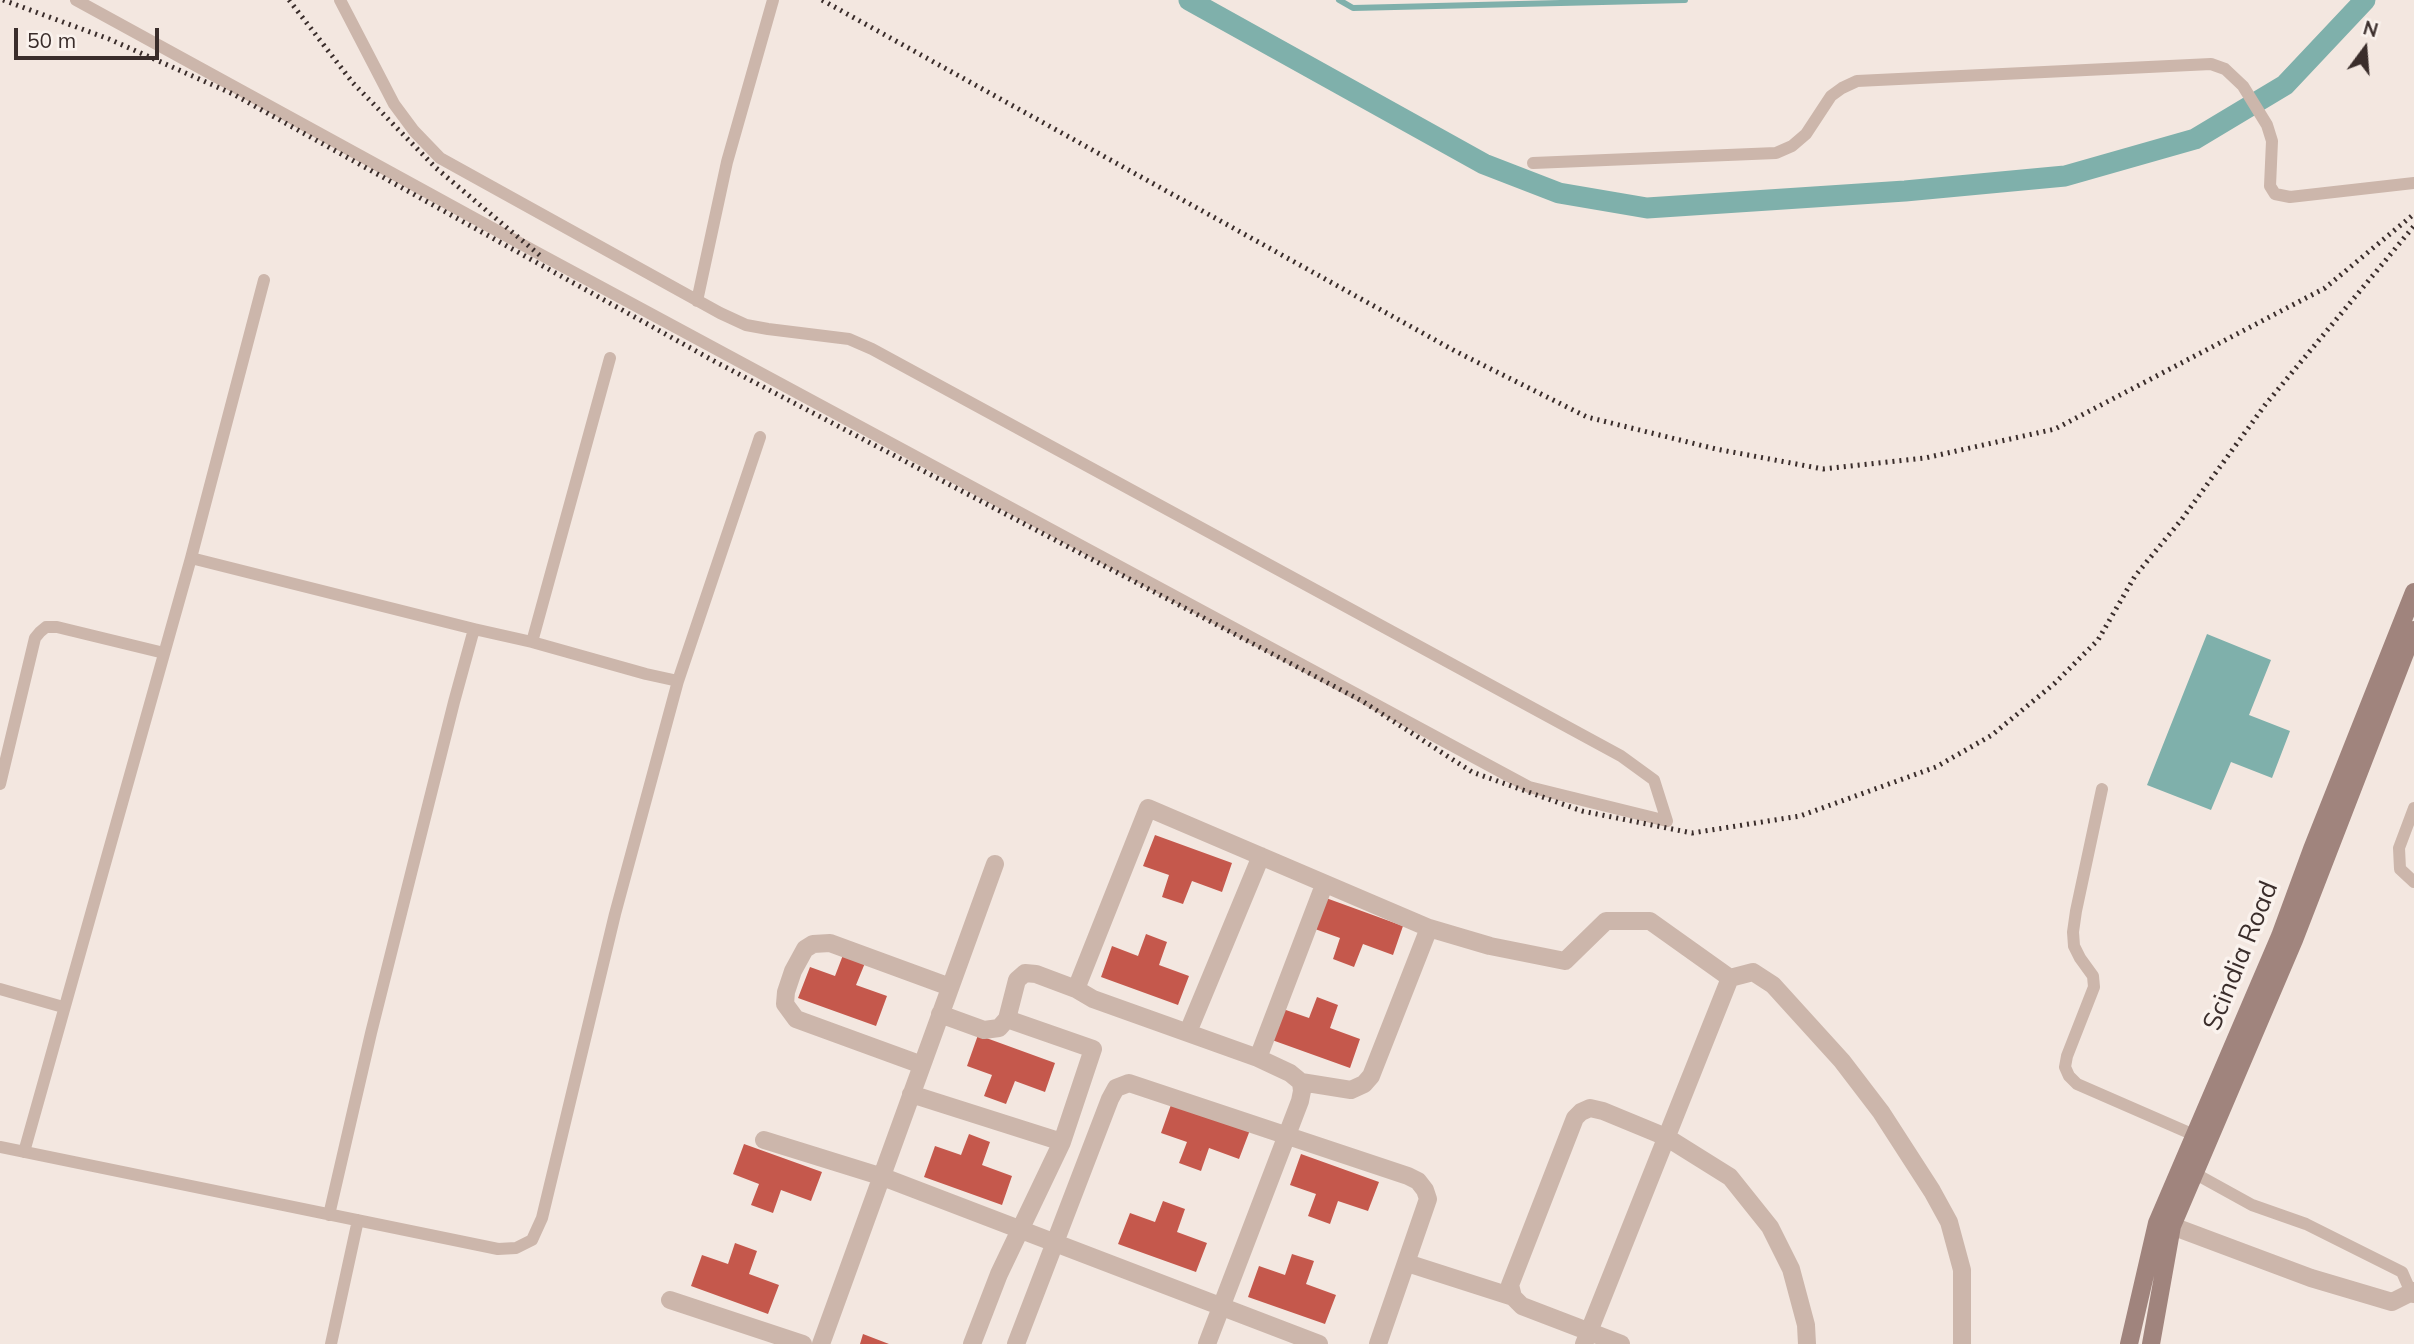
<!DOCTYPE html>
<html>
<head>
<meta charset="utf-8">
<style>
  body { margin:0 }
  #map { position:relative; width:2414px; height:1344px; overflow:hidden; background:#f3e7e0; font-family:Mulish,sans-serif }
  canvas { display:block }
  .north { position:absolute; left:2330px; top:14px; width:70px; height:70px; -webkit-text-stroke:5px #faf2ed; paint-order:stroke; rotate:16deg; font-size:19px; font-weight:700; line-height:28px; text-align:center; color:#3a2d2b }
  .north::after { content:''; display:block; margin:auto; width:24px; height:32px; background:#3a2d2b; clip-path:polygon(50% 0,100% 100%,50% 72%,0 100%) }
  .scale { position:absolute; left:14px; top:28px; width:145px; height:32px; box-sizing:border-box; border:4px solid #3a2d2b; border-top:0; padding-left:9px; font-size:21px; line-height:24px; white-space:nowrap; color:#3a2d2b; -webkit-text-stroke:5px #faf2ed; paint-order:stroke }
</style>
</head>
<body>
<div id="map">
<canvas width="2414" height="1344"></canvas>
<div class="north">N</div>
<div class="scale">50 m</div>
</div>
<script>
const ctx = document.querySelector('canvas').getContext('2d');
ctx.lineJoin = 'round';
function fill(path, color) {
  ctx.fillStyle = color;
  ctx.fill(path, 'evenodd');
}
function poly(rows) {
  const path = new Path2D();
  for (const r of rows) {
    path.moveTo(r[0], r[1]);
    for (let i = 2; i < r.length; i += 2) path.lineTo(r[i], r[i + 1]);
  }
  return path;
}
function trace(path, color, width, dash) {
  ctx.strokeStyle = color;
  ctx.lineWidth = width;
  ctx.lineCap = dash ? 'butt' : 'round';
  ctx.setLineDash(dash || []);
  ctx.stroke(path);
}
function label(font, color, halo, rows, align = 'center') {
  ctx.font = font + ' Mulish,sans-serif';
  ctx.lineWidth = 7;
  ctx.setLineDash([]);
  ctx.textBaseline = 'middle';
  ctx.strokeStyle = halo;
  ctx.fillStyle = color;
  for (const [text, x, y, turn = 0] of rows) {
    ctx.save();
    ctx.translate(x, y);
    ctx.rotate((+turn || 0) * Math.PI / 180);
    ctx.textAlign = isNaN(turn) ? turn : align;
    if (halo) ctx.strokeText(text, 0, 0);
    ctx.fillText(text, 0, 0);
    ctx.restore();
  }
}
const water = poly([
  [2207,634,2271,660,2249,715,2290,731,2272,778,2231,762,2211,810,2147,785]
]);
const stream = poly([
  [1339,0,1353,8,1685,0]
]);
const canal = poly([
  [1189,0,1484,164,1559,193,1647,208,1905,191,2065,176,2195,139,2285,85,2365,0]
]);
const building = poly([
  [1155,835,1232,863,1222,892,1192,881,1183,904,1162,897,1169,875,1143,866],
  [1326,898,1403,926,1393,955,1363,944,1354,967,1333,959,1340,938,1315,929],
  [1146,934,1167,942,1159,965,1189,976,1178,1005,1101,977,1112,946,1138,956],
  [843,955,865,963,856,985,887,996,876,1026,798,998,810,967,835,976],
  [1317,997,1338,1005,1330,1028,1360,1039,1350,1068,1272,1040,1283,1009,1309,1018],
  [978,1035,1055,1063,1045,1092,1015,1081,1006,1104,984,1096,992,1075,967,1066],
  [1172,1102,1250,1130,1239,1159,1209,1148,1201,1171,1179,1163,1187,1142,1161,1133],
  [969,1134,990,1142,982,1165,1012,1176,1002,1205,924,1177,935,1146,961,1155],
  [744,1144,822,1172,811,1201,781,1190,773,1213,751,1205,759,1184,733,1174],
  [1301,1154,1379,1182,1368,1211,1338,1201,1330,1224,1308,1216,1316,1194,1290,1185],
  [1163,1201,1185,1209,1177,1232,1207,1243,1196,1272,1118,1244,1130,1213,1155,1222],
  [735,1243,757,1251,749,1274,779,1285,768,1314,691,1286,702,1255,728,1264],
  [1292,1254,1314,1261,1306,1284,1336,1295,1325,1324,1248,1297,1259,1266,1285,1275],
  [863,1334,889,1344,860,1344]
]);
const lane = poly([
  [76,0,536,252,1529,787,1667,821,1654,780,1621,756,872,349,849,339,768,329,746,325,720,313,440,158,414,131,394,104,340,0],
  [1533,163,1776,153,1792,146,1806,134,1831,96,1842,88,1857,81,2211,64,2225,69,2243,86,2267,125,2272,141,2270,186,2275,194,2290,197,2414,183],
  [697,301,727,162,773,0],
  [191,558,474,629,532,642,646,674,678,681],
  [532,642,610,358],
  [0,784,35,638,40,632,46,627,57,627,164,653],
  [2102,789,2076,911,2073,932,2074,946,2080,958,2093,976,2094,987,2067,1056,2065,1067,2069,1076,2077,1084,2194,1135],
  [2414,808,2399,848,2400,869,2414,882],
  [0,989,63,1007],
  [0,1147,498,1249,516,1248,532,1240,542,1218,615,914,678,681,760,437],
  [24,1152,191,558,264,280],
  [2187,1172,2194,1173,2252,1205,2306,1224,2402,1272,2413,1297],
  [329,1215,371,1033,454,702,474,629],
  [331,1344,358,1220]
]);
const street = poly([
  [1429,928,1490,946,1565,961,1606,921,1650,921,1730,978],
  [1076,989,1148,808,1429,928,1371,1076,1364,1084,1351,1090,1301,1082],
  [940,1014,984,1030,999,1028,1007,1019,1017,980,1025,973,1036,974,1076,989,1093,999,1258,1058,1290,1073,1301,1082,1302,1091,1300,1101,1207,1344],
  [1188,1032,1261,856],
  [1258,1058,1324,885],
  [922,1065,796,1019,785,1004,786,992,793,971,805,949,813,944,830,943,950,987],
  [911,1094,1062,1142],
  [764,1140,883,1177,1319,1344],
  [2172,1226,2311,1278,2392,1302,2414,1291],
  [1407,1263,1513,1297],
  [670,1300,803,1344],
  [821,1344,995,864],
  [972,1344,999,1274,1062,1142,1093,1049,1007,1019],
  [1016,1344,1110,1099,1116,1088,1129,1083,1408,1176,1418,1181,1425,1190,1428,1199,1378,1344],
  [1584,1344,1730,978,1753,972,1773,985,1842,1061,1881,1112,1932,1191,1949,1222,1962,1270,1962,1344],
  [1621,1344,1522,1306,1513,1297,1510,1285,1575,1118,1581,1112,1590,1108,1603,1111,1666,1137,1730,1177,1770,1227,1791,1269,1806,1325,1807,1344]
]);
const secondary = poly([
  [2129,1344,2157,1223,2280,936,2312,849,2414,592],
  [2151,1344,2172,1226,2294,940,2414,630]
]);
const rail = poly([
  [3,0,109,39,233,94,714,361,1362,701,1472,772,1582,811,1692,833,1800,816,1936,767,1992,735,2055,683,2098,640,2135,576,2182,519,2265,405,2414,226],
  [289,0,353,83,436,168,543,258],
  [822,0,1455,351,1587,417,1716,449,1823,469,1925,458,2055,429,2325,288,2414,214]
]);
const streetNames = [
  ["Scindia Road",2241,956,-68]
];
fill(water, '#7fb0ab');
trace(stream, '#7fb0ab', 6);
trace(canal, '#7fb0ab', 21);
fill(building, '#c5584c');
trace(lane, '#ccb6ab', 12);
trace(street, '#ccb6ab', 18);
trace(secondary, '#a0847d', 18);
trace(rail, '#3a2d2b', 5, [2, 5]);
label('26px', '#3a2d2b', '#faf2ed', streetNames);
</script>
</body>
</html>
